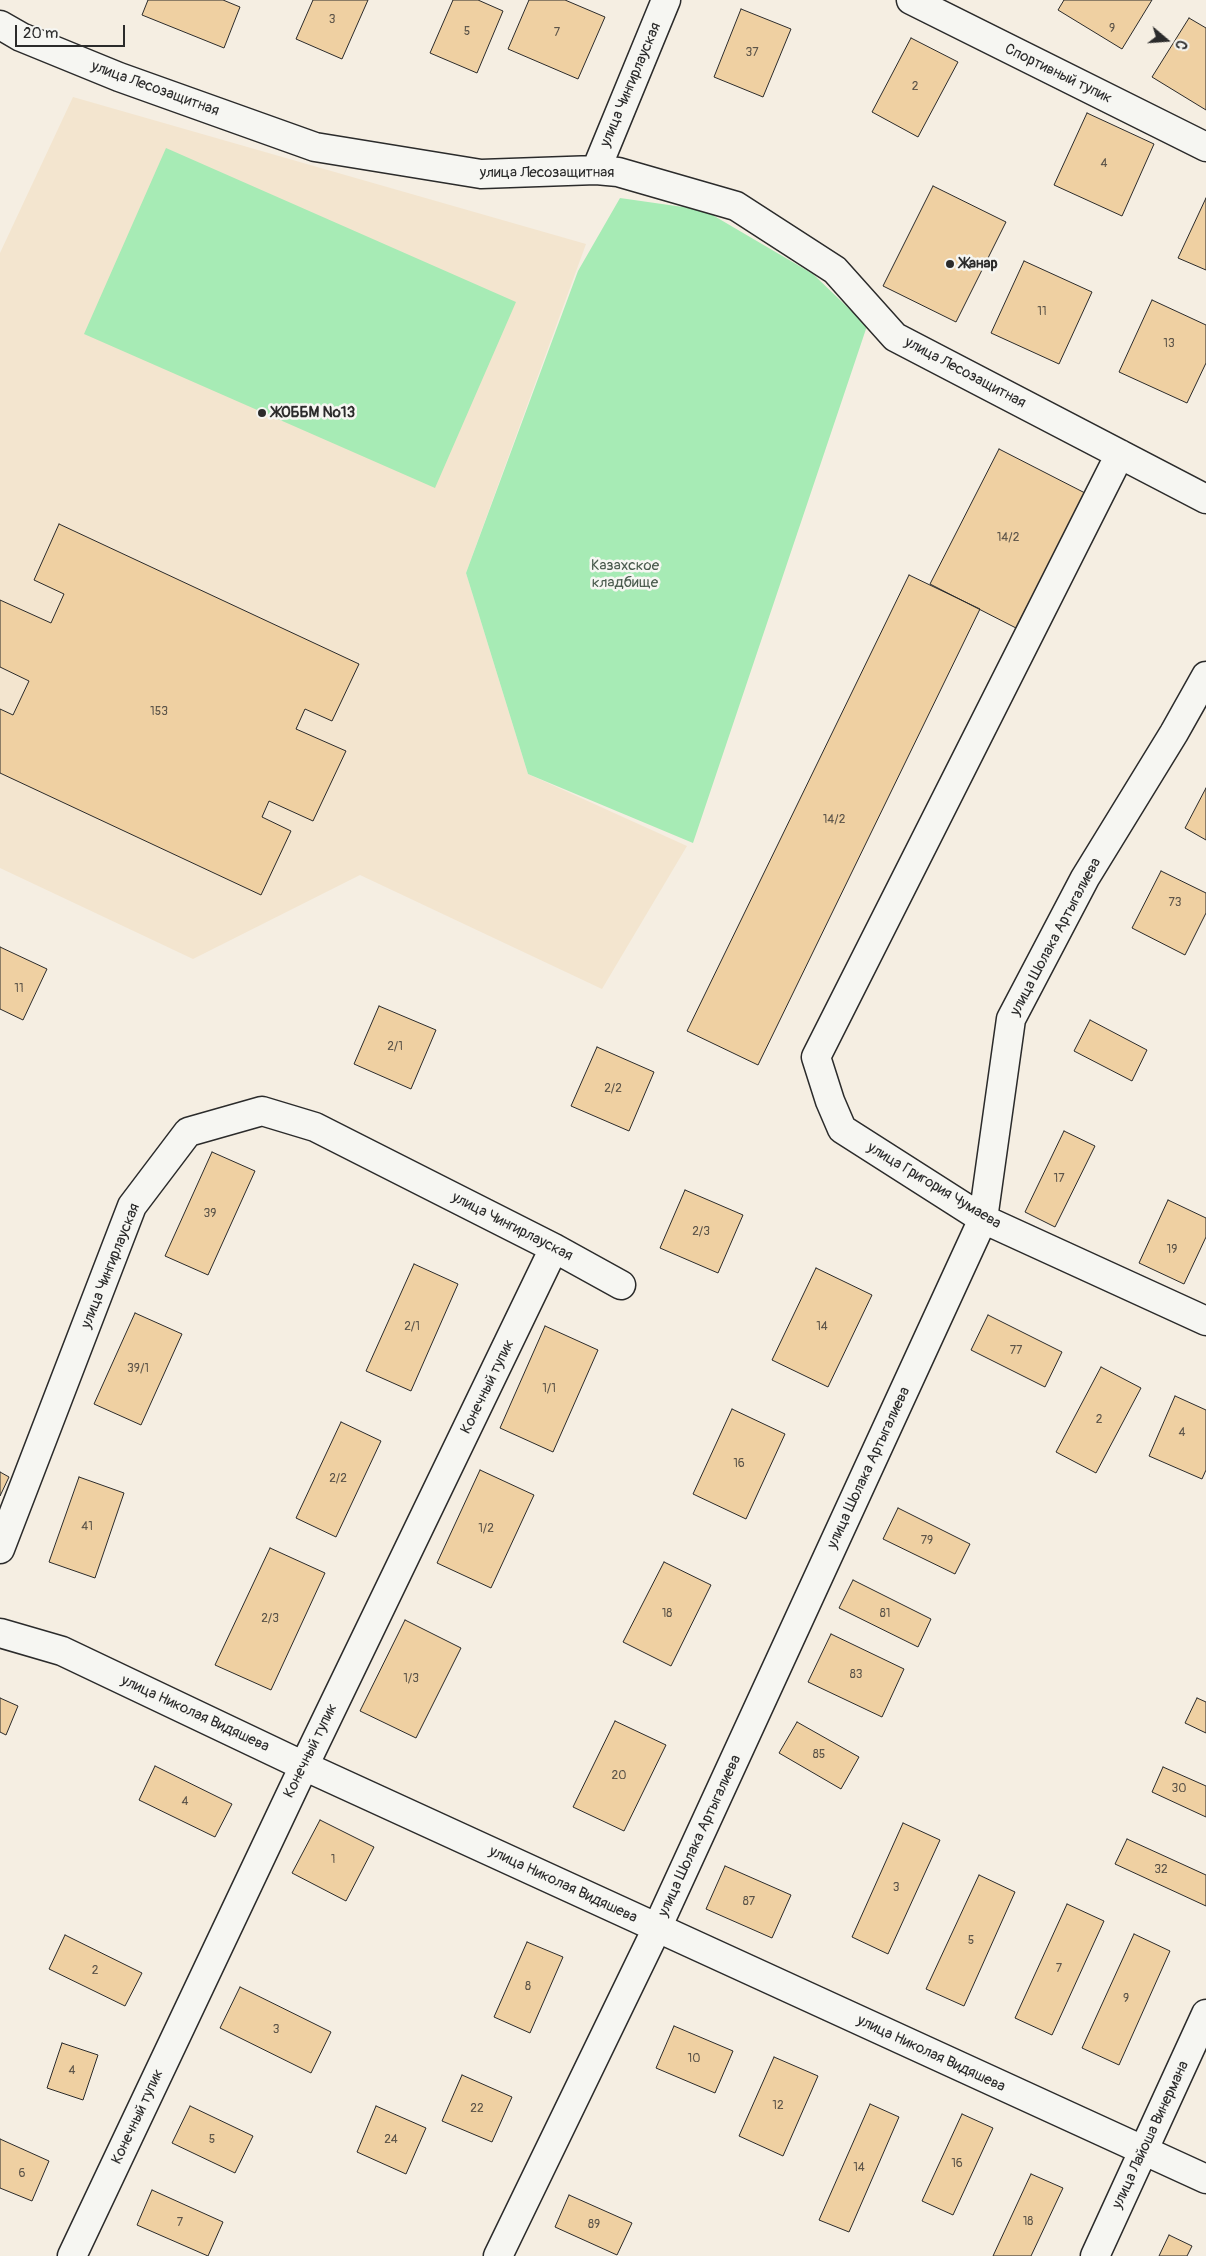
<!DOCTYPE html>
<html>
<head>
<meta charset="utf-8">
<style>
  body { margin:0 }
  #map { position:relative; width:1206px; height:2256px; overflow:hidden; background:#f5eee2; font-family:Pangolin,sans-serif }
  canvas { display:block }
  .north { position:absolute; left:1141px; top:15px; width:50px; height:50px; -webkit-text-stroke:4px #f6f6f2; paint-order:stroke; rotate:108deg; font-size:14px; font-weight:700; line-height:20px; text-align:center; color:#2b2b2b }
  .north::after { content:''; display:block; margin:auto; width:18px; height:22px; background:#2b2b2b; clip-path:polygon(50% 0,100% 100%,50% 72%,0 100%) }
  .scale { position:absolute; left:15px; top:25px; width:110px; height:22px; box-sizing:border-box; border:2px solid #2b2b2b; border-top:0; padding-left:6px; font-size:15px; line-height:18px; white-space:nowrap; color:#2b2b2b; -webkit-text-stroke:4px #f6f6f2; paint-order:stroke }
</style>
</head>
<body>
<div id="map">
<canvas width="1206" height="2256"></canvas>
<div class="north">С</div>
<div class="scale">20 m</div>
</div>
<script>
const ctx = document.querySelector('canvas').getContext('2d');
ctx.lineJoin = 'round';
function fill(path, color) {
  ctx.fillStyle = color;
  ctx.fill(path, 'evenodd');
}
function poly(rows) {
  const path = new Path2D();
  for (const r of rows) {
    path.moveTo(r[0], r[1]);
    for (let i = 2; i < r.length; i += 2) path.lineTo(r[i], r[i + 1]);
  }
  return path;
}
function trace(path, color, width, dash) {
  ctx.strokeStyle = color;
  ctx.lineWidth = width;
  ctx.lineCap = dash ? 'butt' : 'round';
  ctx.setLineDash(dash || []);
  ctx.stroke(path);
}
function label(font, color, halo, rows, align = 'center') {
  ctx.font = font + ' Pangolin,sans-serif';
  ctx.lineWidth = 5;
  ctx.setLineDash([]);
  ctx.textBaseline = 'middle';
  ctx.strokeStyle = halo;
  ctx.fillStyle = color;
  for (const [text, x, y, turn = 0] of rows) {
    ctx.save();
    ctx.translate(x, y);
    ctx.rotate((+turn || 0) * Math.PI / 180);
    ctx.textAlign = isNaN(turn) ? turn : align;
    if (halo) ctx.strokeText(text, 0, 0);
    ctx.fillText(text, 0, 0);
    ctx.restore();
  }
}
const built = poly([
  [73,97,586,244,466,573,528,774,687,846,602,989,360,875,193,959,0,868,0,253]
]);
const green = poly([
  [166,148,516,302,435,488,84,334],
  [620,198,704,210,813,274,867,326,693,843,528,774,466,573,578,271]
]);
const building = poly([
  [148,0,223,0,240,7,224,48,142,15,148,0],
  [313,0,368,0,342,59,296,39,313,0],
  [453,0,478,0,503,11,477,73,430,53,453,0],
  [529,0,565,0,605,17,578,79,508,49,529,0],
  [1064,0,1152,0,1122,49,1058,10,1064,0],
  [741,9,791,29,763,97,714,77,741,9],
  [1189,18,1206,28,1206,110,1152,77,1189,18],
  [911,38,958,62,918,137,872,112,911,38],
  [1087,113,1154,144,1122,216,1054,185,1087,113],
  [933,186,1006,222,956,322,883,286,933,186],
  [1206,198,1206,270,1178,258,1206,198],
  [1024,261,1092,292,1059,364,991,333,1024,261],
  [1152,300,1206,325,1206,363,1187,403,1119,372,1152,300],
  [999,449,1085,493,1016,628,930,584,999,449],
  [59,524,359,664,332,721,305,709,296,729,346,751,313,821,269,801,262,817,291,831,261,895,0,773,0,709,13,715,29,681,0,667,0,600,51,623,64,594,34,580,59,524],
  [909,575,980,609,758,1065,687,1031,909,575],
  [1206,788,1206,840,1185,828,1206,788],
  [1161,871,1206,893,1206,913,1185,955,1132,928,1161,871],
  [0,947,47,969,23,1020,0,1009,0,947],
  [379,1006,436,1030,411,1089,354,1064,379,1006],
  [1090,1020,1147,1050,1132,1081,1074,1051,1090,1020],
  [597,1047,654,1072,629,1131,571,1106,597,1047],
  [1064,1131,1095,1146,1055,1227,1025,1212,1064,1131],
  [212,1152,255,1171,208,1275,165,1256,212,1152],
  [685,1190,743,1215,718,1273,660,1248,685,1190],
  [1168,1200,1206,1218,1206,1237,1184,1284,1139,1263,1168,1200],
  [414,1264,458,1284,411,1391,366,1371,414,1264],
  [816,1268,872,1295,828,1387,772,1360,816,1268],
  [135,1313,182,1334,141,1425,94,1404,135,1313],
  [988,1315,1062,1352,1045,1387,971,1350,988,1315],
  [545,1326,598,1350,553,1452,500,1428,545,1326],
  [1101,1367,1141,1388,1096,1473,1056,1452,1101,1367],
  [1175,1396,1206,1410,1206,1470,1202,1479,1149,1456,1175,1396],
  [732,1409,785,1434,746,1519,693,1494,732,1409],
  [341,1422,381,1441,336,1537,296,1518,341,1422],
  [480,1470,534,1495,491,1588,437,1563,480,1470],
  [0,1472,9,1477,0,1496,0,1472],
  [79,1477,124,1493,95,1578,49,1562,79,1477],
  [898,1508,970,1544,955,1574,883,1539,898,1508],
  [270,1548,325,1573,271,1690,215,1665,270,1548],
  [664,1562,711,1585,671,1666,623,1642,664,1562],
  [853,1580,931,1619,918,1647,839,1608,853,1580],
  [405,1620,461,1648,416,1738,360,1711,405,1620],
  [831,1634,904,1669,882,1717,808,1682,831,1634],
  [0,1698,18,1706,6,1735,0,1732,0,1698],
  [1197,1698,1206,1702,1206,1733,1185,1723,1197,1698],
  [615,1721,666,1745,624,1831,573,1807,615,1721],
  [797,1722,859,1757,841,1789,779,1753,797,1722],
  [155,1766,232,1804,215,1837,139,1800,155,1766],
  [1163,1767,1206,1786,1206,1817,1152,1792,1163,1767],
  [320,1820,374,1847,346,1901,292,1873,320,1820],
  [903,1823,940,1840,888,1954,852,1937,903,1823],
  [1127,1839,1206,1875,1206,1906,1115,1864,1127,1839],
  [725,1866,791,1895,772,1938,706,1909,725,1866],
  [979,1875,1015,1892,964,2006,926,1989,979,1875],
  [1067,1904,1104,1921,1052,2035,1015,2018,1067,1904],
  [1134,1934,1170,1951,1119,2065,1082,2048,1134,1934],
  [65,1935,142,1973,125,2006,49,1969,65,1935],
  [527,1942,563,1957,530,2033,494,2017,527,1942],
  [240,1987,331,2032,311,2073,220,2028,240,1987],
  [674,2026,733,2051,715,2093,656,2068,674,2026],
  [62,2043,98,2055,83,2100,47,2088,62,2043],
  [774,2057,818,2076,783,2156,739,2136,774,2057],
  [462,2075,512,2097,492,2142,442,2121,462,2075],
  [870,2104,899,2117,849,2232,819,2220,870,2104],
  [190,2106,253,2136,235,2173,172,2143,190,2106],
  [376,2106,426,2128,406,2174,357,2152,376,2106],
  [962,2114,993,2128,953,2215,922,2201,962,2114],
  [0,2139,49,2161,32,2201,0,2188,0,2139],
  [1031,2174,1063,2188,1031,2256,993,2256,1031,2174],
  [152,2190,223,2222,208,2256,137,2225,152,2190],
  [569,2195,632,2223,617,2255,555,2227,569,2195],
  [1169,2235,1192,2246,1187,2256,1159,2256,1169,2235]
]);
const minor = poly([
  [911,0,1206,147],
  [0,25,21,37,119,77,315,147,481,174,596,170,618,172,736,206,835,270,895,337,1206,499],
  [596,170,666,0],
  [1120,454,816,1057,830,1101,842,1129,983,1219,1206,1321],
  [0,1549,132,1206,188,1132,262,1111,315,1127,554,1248,621,1285],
  [0,1633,62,1651,304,1766,1206,2179],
  [72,2256,304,1766,554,1248],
  [498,2256,657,1928,983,1219,1011,1019,1085,878,1174,733,1206,676],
  [1095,2256,1206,2014]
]);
const markers = [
  [950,264,5,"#2b2b2b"],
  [262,413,5,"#2b2b2b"]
];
const numberNames = [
  ["3",332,20],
  ["9",1112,29],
  ["5",467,32],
  ["7",557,33],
  ["37",752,53],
  ["2",915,87],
  ["4",1104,164],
  ["11",1042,312],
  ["13",1169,344],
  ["14/2",1008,538],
  ["153",159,712],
  ["14/2",834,820],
  ["73",1175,903],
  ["11",19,989],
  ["2/1",395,1047],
  ["2/2",613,1089],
  ["17",1059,1179],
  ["39",210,1214],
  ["2/3",701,1232],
  ["19",1172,1250],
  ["2/1",412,1327],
  ["14",822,1327],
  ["77",1016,1351],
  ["39/1",138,1369],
  ["1/1",549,1389],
  ["2",1099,1420],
  ["4",1182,1433],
  ["16",739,1464],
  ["2/2",338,1479],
  ["41",87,1527],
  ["1/2",486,1529],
  ["79",927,1541],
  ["18",667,1614],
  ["81",885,1614],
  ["2/3",270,1619],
  ["83",856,1675],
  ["1/3",411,1679],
  ["85",819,1755],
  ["20",619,1776],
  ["30",1179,1789],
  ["4",185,1802],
  ["1",333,1860],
  ["32",1161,1870],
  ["3",896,1888],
  ["87",749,1902],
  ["5",971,1941],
  ["7",1059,1969],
  ["2",95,1971],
  ["8",528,1987],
  ["9",1126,1999],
  ["3",276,2030],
  ["10",694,2059],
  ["4",72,2071],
  ["12",778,2106],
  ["22",477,2109],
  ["5",212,2140],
  ["24",391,2140],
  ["16",957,2164],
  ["14",859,2168],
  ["6",22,2174],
  ["18",1028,2222],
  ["7",180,2223],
  ["89",594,2225]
];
const streetNames = [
  ["Спортивный тупик",1058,74,26],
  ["улица Чингирлауская",631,85,-67],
  ["улица Лесозащитная",155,89,20],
  ["улица Лесозащитная",547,173],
  ["улица Лесозащитная",965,373,28],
  ["улица Шолака Артыгалиева",1056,937,-62],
  ["улица Григория Чумаева",934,1186,31],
  ["улица Чингирлауская",512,1227,27],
  ["улица Чингирлауская",111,1266,-68],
  ["Конечный тупик",488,1387,-64],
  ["улица Шолака Артыгалиева",869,1468,-65],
  ["улица Николая Видяшева",195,1714,25],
  ["Конечный тупик",311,1751,-64],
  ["улица Шолака Артыгалиева",700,1836,-65],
  ["улица Николая Видяшева",563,1885,25],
  ["улица Николая Видяшева",931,2054,25],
  ["Конечный тупик",138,2117,-65],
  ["улица Лайоша Винермана",1151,2135,-65]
];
const poiNames = [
  ["Жанар",960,264],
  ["ЖОББМ №13",272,413]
];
const parkNames = [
  ["Казахское",625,566],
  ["кладбище",625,583]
];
fill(built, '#f3e5cf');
fill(green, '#a7ebb5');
fill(building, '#efd0a2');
trace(building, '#2b2b2b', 1);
trace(minor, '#2b2b2b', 31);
trace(minor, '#f6f6f2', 28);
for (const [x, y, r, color] of markers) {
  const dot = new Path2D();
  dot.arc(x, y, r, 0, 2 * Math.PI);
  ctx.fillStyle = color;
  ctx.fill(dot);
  trace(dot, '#f6f6f2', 2);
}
label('12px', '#5c5449', null, numberNames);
label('15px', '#2b2b2b', '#f6f6f2', streetNames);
label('bold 15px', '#2b2b2b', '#f6f6f2', poiNames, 'left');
label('15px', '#4a5b4e', '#f6f6f2', parkNames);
</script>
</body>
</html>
